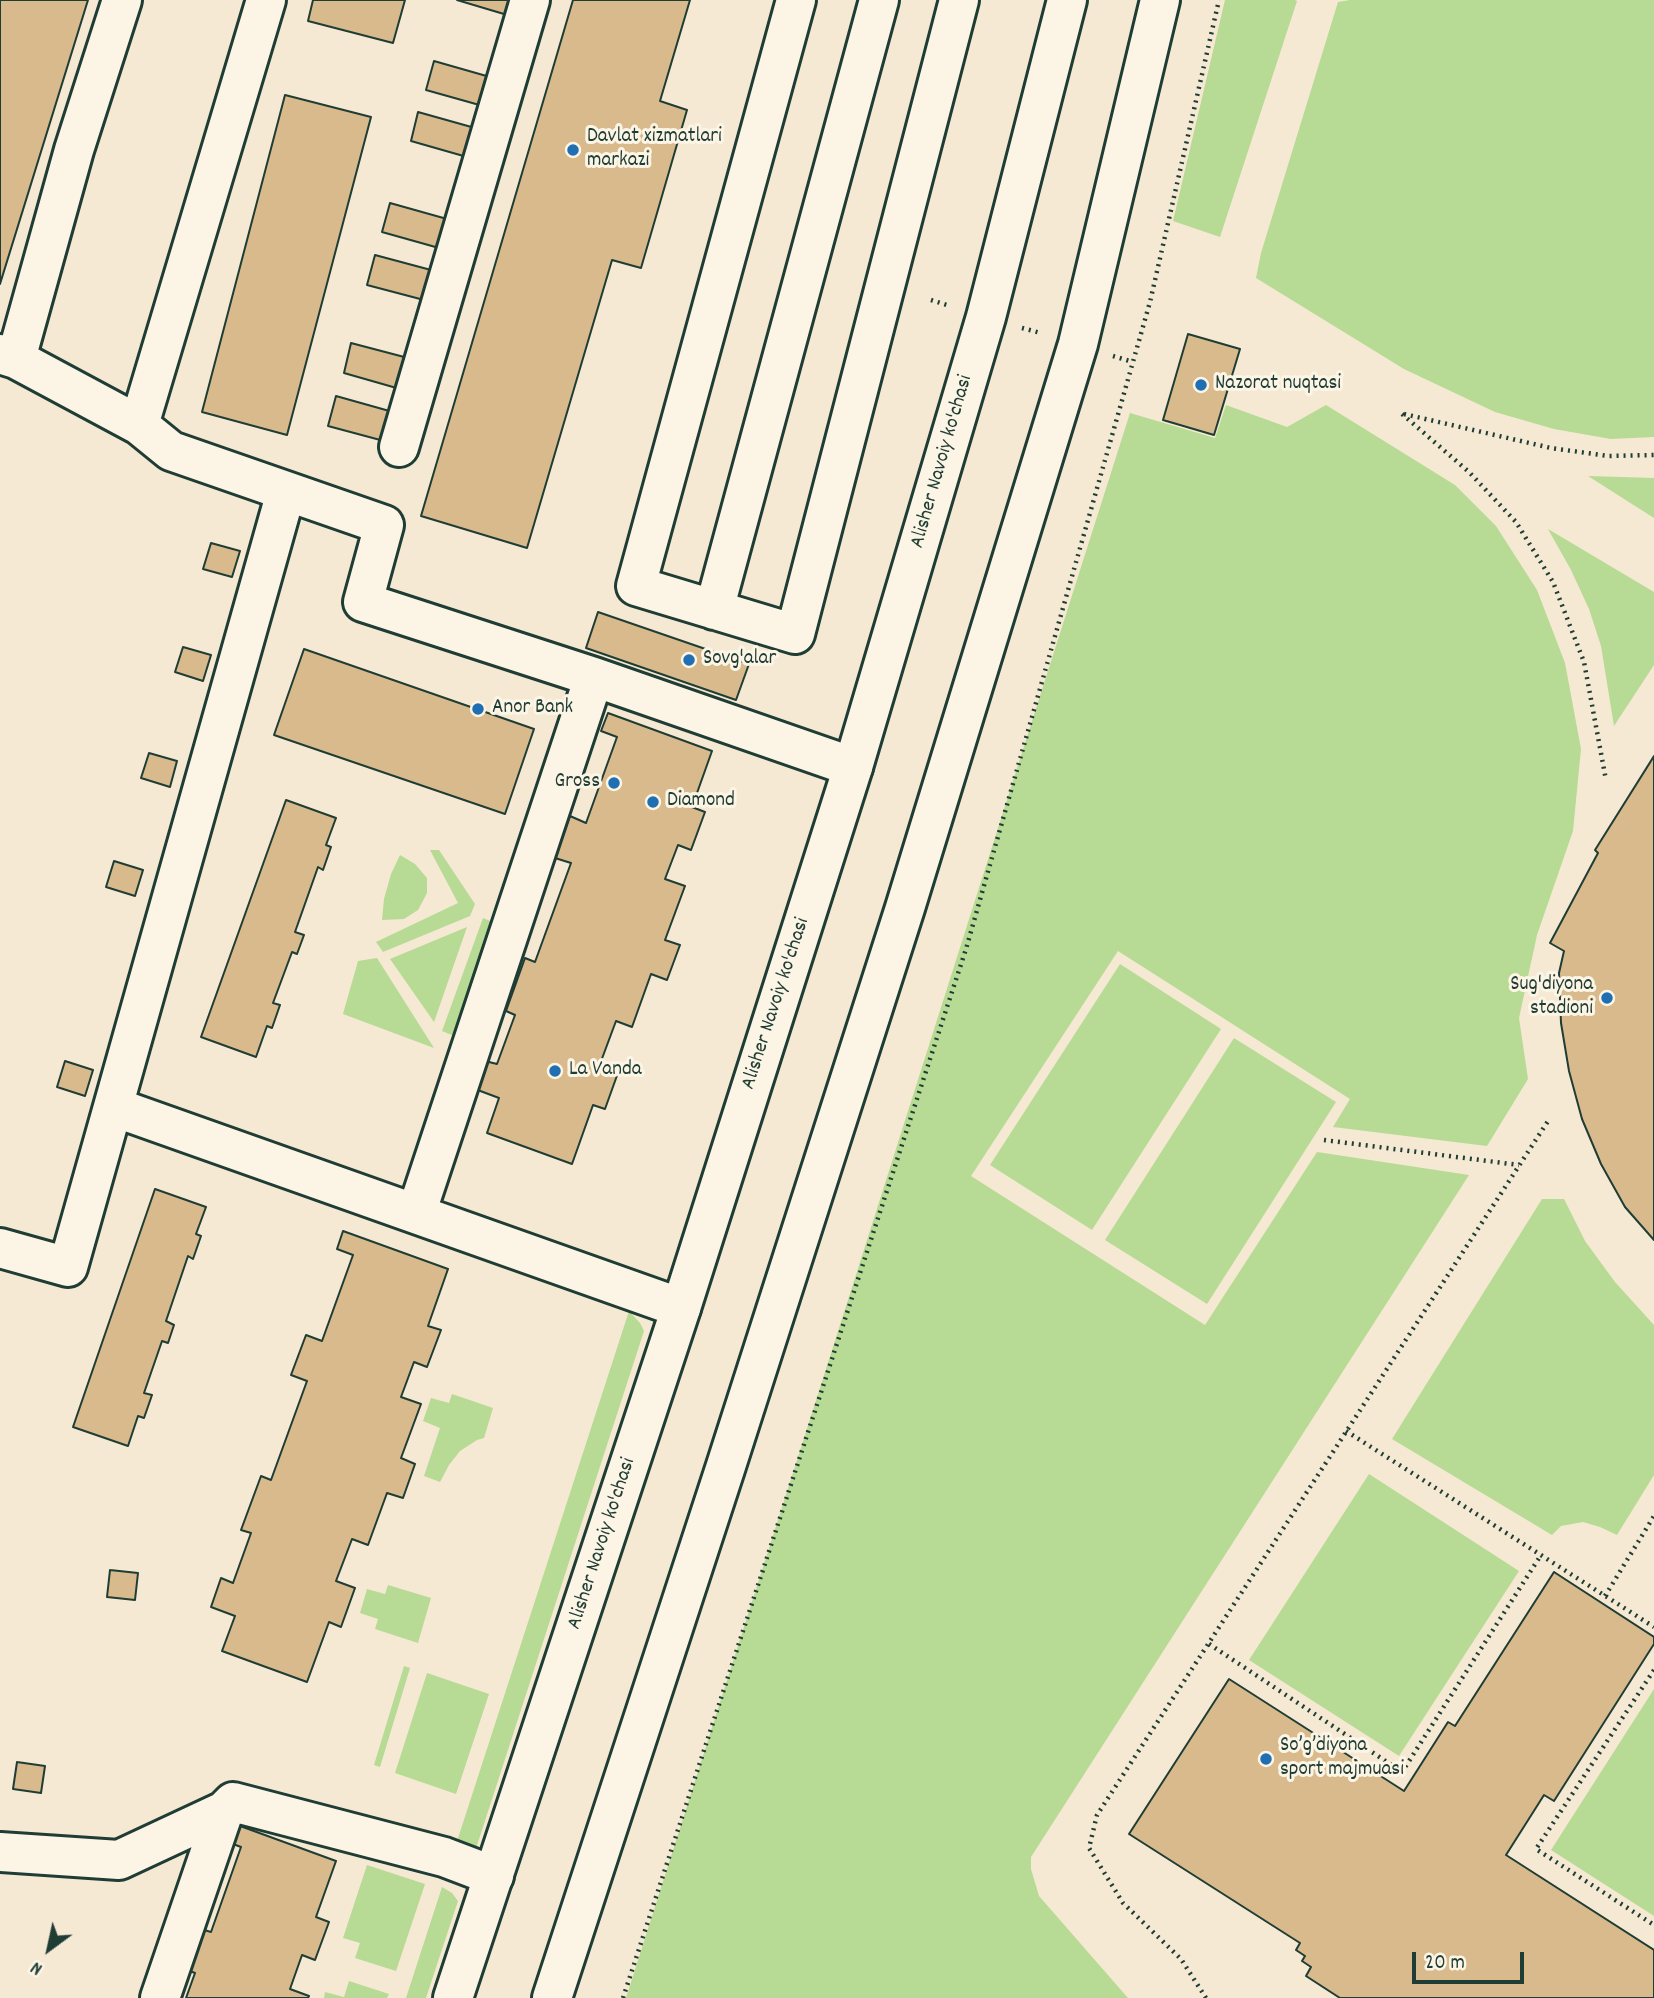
<!DOCTYPE html>
<html>
<head>
<meta charset="utf-8">
<style>
  body { margin:0 }
  #map { position:relative; width:1654px; height:1998px; overflow:hidden; background:#f5e9d3; font-family:Dekko,sans-serif }
  canvas { display:block }
  .north { position:absolute; left:14px; top:1914px; width:70px; height:70px; -webkit-text-stroke:5px #fcf5e5; paint-order:stroke; rotate:213deg; font-size:19px; font-weight:700; line-height:28px; text-align:center; color:#1f3d34 }
  .north::after { content:''; display:block; margin:auto; width:24px; height:32px; background:#1f3d34; clip-path:polygon(50% 0,100% 100%,50% 72%,0 100%) }
  .scale { position:absolute; left:1412px; top:1952px; width:112px; height:32px; box-sizing:border-box; border:4px solid #1f3d34; border-top:0; padding-left:9px; font-size:21px; line-height:24px; white-space:nowrap; color:#1f3d34; -webkit-text-stroke:5px #fcf5e5; paint-order:stroke }
</style>
</head>
<body>
<div id="map">
<canvas width="1654" height="1998"></canvas>
<div class="north">N</div>
<div class="scale">20 m</div>
</div>
<script>
const ctx = document.querySelector('canvas').getContext('2d');
ctx.lineJoin = 'round';
function fill(path, color) {
  ctx.fillStyle = color;
  ctx.fill(path, 'evenodd');
}
function poly(rows) {
  const path = new Path2D();
  for (const r of rows) {
    path.moveTo(r[0], r[1]);
    for (let i = 2; i < r.length; i += 2) path.lineTo(r[i], r[i + 1]);
  }
  return path;
}
function trace(path, color, width, dash) {
  ctx.strokeStyle = color;
  ctx.lineWidth = width;
  ctx.lineCap = dash ? 'butt' : 'round';
  ctx.setLineDash(dash || []);
  ctx.stroke(path);
}
function label(font, color, halo, rows, align = 'center') {
  ctx.font = font + ' Dekko,sans-serif';
  ctx.lineWidth = 6;
  ctx.setLineDash([]);
  ctx.textBaseline = 'middle';
  ctx.strokeStyle = halo;
  ctx.fillStyle = color;
  for (const [text, x, y, turn = 0] of rows) {
    ctx.save();
    ctx.translate(x, y);
    ctx.rotate((+turn || 0) * Math.PI / 180);
    ctx.textAlign = isNaN(turn) ? turn : align;
    if (halo) ctx.strokeText(text, 0, 0);
    ctx.fillText(text, 0, 0);
    ctx.restore();
  }
}
const green = poly([
  [1225,0,1295,0,1297,1,1220,237,1173,221],
  [1350,0,1654,0,1654,437,1611,439,1554,429,1495,412,1404,369,1256,278,1261,253,1338,2],
  [1226,405,1287,427,1326,405,1455,485,1496,526,1537,590,1565,663,1581,749,1573,831,1537,935,1519,1018,1528,1079,1487,1146,1333,1127,1350,1099,1118,951,971,1176,1205,1325,1317,1152,1469,1175,1031,1857,1031,1869,1039,1896,1128,1998,626,1998,1130,413,1215,438],
  [1588,476,1654,478,1654,518],
  [1548,529,1654,592,1654,665,1614,726,1601,646,1589,609,1571,570],
  [430,850,439,850,475,904,470,916,383,952,376,942,458,903],
  [400,855,415,864,427,878,427,893,418,910,404,919,382,920,384,899,391,874],
  [483,918,500,925,464,1040,442,1031],
  [467,927,434,1022,390,959],
  [377,958,434,1048,343,1014,358,961],
  [1120,964,1221,1029,1092,1230,990,1165],
  [1234,1038,1336,1102,1207,1304,1105,1240],
  [1542,1199,1564,1199,1585,1241,1615,1282,1654,1325,1654,1475,1617,1535,1600,1527,1583,1522,1561,1526,1552,1535,1392,1439],
  [629,1311,640,1323,644,1331,470,1867,448,1869],
  [452,1394,493,1408,484,1438,477,1440,460,1451,449,1465,440,1482,424,1476,440,1428,423,1421,431,1398,449,1403],
  [1369,1474,1519,1571,1399,1756,1249,1660],
  [388,1585,431,1598,418,1643,375,1629,378,1619,360,1613,367,1589,385,1594],
  [404,1666,410,1668,380,1767,374,1765],
  [427,1673,489,1694,456,1794,395,1773],
  [1654,1689,1654,1916,1551,1850],
  [367,1865,425,1884,396,1971,355,1958,360,1943,343,1938],
  [442,1887,452,1893,458,1901,426,1998,406,1998],
  [349,1981,389,1994,387,1998,324,1998,325,1992,344,1997]
]);
const building = poly([
  [0,0,88,0,0,284,0,0],
  [313,0,405,0,393,43,308,21,313,0],
  [457,0,518,0,514,17,457,0],
  [573,0,690,0,660,101,687,110,641,268,612,260,527,548,421,516,573,0],
  [434,61,490,77,483,106,426,90,434,61],
  [285,95,371,117,287,435,202,412,285,95],
  [418,112,475,128,467,157,411,141,418,112],
  [390,203,447,219,439,248,382,232,390,203],
  [375,255,431,270,424,300,367,285,375,255],
  [1188,334,1240,349,1214,435,1163,420,1188,334],
  [351,343,408,358,400,389,344,373,351,343],
  [336,396,393,412,384,441,328,426,336,396],
  [211,543,240,551,232,577,203,569,211,543],
  [598,612,749,664,736,700,586,648,598,612],
  [183,647,211,655,203,681,175,672,183,647],
  [304,649,534,729,505,814,274,735,304,649],
  [608,713,712,751,692,807,705,812,691,850,678,845,665,879,685,886,665,940,680,945,667,980,651,974,632,1027,616,1021,600,1064,619,1070,605,1109,593,1105,572,1164,487,1133,499,1098,475,1089,485,1061,497,1064,515,1015,506,1011,525,958,535,962,571,863,555,858,570,816,586,823,617,737,601,731,608,713],
  [149,753,177,761,170,787,141,778,149,753],
  [1654,756,1654,1240,1625,1207,1601,1164,1582,1119,1569,1071,1561,1023,1559,973,1564,951,1550,943,1598,853,1595,850,1654,756],
  [286,800,336,818,326,845,331,847,323,870,318,867,295,932,304,935,297,954,292,952,273,1003,280,1005,272,1028,267,1026,256,1057,201,1037,286,800],
  [114,861,143,870,135,896,106,887,114,861],
  [65,1061,93,1070,85,1096,57,1087,65,1061],
  [155,1189,206,1207,196,1234,201,1236,193,1259,188,1256,166,1321,174,1325,168,1343,162,1341,144,1393,152,1395,144,1418,138,1416,128,1446,73,1427,155,1189],
  [343,1231,448,1269,428,1326,441,1330,427,1367,414,1362,401,1397,421,1404,401,1458,415,1464,403,1498,387,1493,368,1545,352,1539,336,1581,355,1588,341,1627,329,1622,307,1682,222,1651,235,1616,211,1607,221,1578,233,1583,251,1533,241,1530,261,1476,271,1480,307,1381,291,1375,306,1335,322,1341,353,1255,337,1249,343,1231],
  [110,1570,138,1573,135,1600,107,1597,110,1570],
  [1554,1572,1654,1637,1654,1644,1554,1801,1544,1795,1506,1855,1654,1950,1654,1998,1340,1998,1306,1976,1311,1967,1302,1961,1305,1956,1296,1950,1300,1943,1129,1834,1229,1679,1404,1791,1448,1722,1455,1726,1554,1572],
  [17,1762,45,1766,41,1793,13,1789,17,1762],
  [232,1823,336,1861,316,1917,329,1922,315,1960,302,1955,290,1989,309,1996,308,1998,186,1998,195,1973,179,1967,194,1927,211,1932,241,1847,225,1841,232,1823]
]);
const path = poly([
  [931,300,950,306],
  [1022,328,1041,333],
  [1113,356,1133,362],
  [1402,414,1469,472,1516,522,1553,582,1584,662,1606,780],
  [1404,414,1551,448,1608,456,1654,455],
  [1324,1140,1519,1165],
  [1346,1431,1654,1627],
  [1605,1596,1654,1516],
  [1209,1644,1402,1772,1541,1555],
  [1654,1670,1536,1849,1654,1925],
  [623,1998,966,949,1150,302,1219,0],
  [1206,1998,1181,1959,1123,1903,1089,1848,1097,1815,1550,1118]
]);
const minor = poly([
  [796,0,636,586,795,634,959,0],
  [0,354,16,359,139,425,171,451,384,525,363,602,594,677,853,767],
  [16,359,74,150,122,0],
  [139,425,266,0],
  [399,447,530,0],
  [714,610,879,0],
  [114,1107,681,1308],
  [416,1214,594,677],
  [0,1248,68,1267,286,492],
  [0,1852,119,1860,224,1811,233,1802,444,1857,494,1876],
  [160,1998,224,1811]
]);
const major = poly([
  [453,1998,681,1308,853,767,986,317,1067,0],
  [552,1998,725,1469,905,908,1078,344,1160,0]
]);
const markers = [
  [573,150,7,"#1f6fb2"],
  [1201,385,7,"#1f6fb2"],
  [689,660,7,"#1f6fb2"],
  [478,709,7,"#1f6fb2"],
  [614,783,7,"#1f6fb2"],
  [653,802,7,"#1f6fb2"],
  [1607,998,7,"#1f6fb2"],
  [555,1071,7,"#1f6fb2"],
  [1266,1759,7,"#1f6fb2"]
];
const poiNames = [
  ["Davlat xizmatlari",587,138],
  ["markazi",587,162],
  ["Nazorat nuqtasi",1215,385],
  ["Sovg'alar",703,660],
  ["Anor Bank",492,709],
  ["Gross",600,783,"right"],
  ["Diamond",667,802],
  ["Sug'diyona",1593,986,"right"],
  ["stadioni",1593,1010,"right"],
  ["La Vanda",569,1071],
  ["So’g’diyona",1280,1747],
  ["sport majmuasi",1280,1771]
];
const streetNames = [
  ["Alisher Navoiy ko'chasi",943,462,-74],
  ["Alisher Navoiy ko'chasi",777,1004,-72],
  ["Alisher Navoiy ko'chasi",603,1544,-72]
];
fill(green, '#b7da94');
fill(building, '#d8ba8c');
trace(building, '#1f3d34', 2);
trace(minor, '#1f3d34', 44);
trace(major, '#1f3d34', 44);
trace(path, '#1f3d34', 4.5, [2, 5]);
trace(minor, '#fcf5e5', 38);
trace(major, '#fcf5e5', 38);
for (const [x, y, r, color] of markers) {
  const dot = new Path2D();
  dot.arc(x, y, r, 0, 2 * Math.PI);
  ctx.fillStyle = color;
  ctx.fill(dot);
  trace(dot, '#fcf5e5', 2.5);
}
label('21px', '#1f3d34', '#fcf5e5', poiNames, 'left');
label('21px', '#1f3d34', '#fcf5e5', streetNames);
</script>
</body>
</html>
